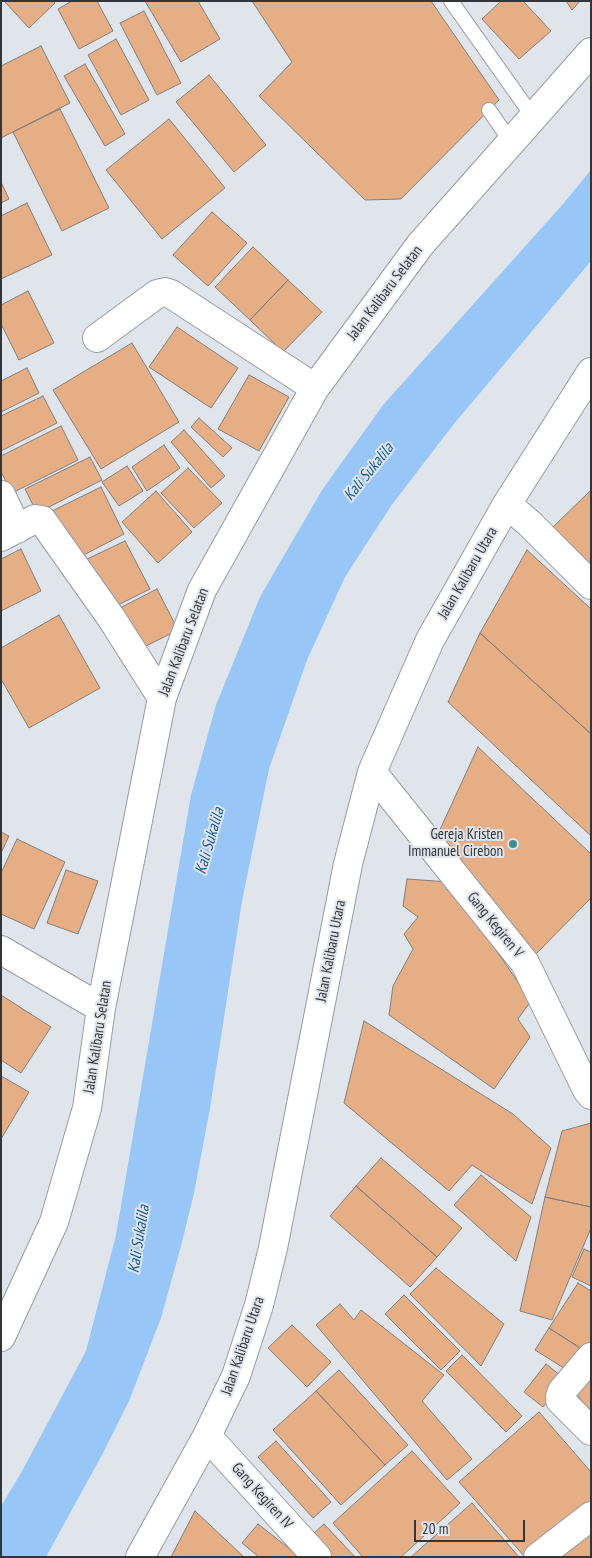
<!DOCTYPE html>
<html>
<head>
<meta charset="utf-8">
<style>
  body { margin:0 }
  #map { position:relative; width:592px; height:1558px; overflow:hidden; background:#dfe5eb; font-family:"PT Sans Narrow",sans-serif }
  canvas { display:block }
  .frame { position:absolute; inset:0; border:2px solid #333638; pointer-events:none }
  .scale { position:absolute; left:414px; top:1520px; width:111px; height:22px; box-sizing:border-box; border:2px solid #333638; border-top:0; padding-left:6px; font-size:15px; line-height:18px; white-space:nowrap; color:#333638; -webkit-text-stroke:4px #dfe5eb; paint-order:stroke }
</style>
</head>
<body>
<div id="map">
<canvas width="592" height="1558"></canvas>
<div class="frame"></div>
<div class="scale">20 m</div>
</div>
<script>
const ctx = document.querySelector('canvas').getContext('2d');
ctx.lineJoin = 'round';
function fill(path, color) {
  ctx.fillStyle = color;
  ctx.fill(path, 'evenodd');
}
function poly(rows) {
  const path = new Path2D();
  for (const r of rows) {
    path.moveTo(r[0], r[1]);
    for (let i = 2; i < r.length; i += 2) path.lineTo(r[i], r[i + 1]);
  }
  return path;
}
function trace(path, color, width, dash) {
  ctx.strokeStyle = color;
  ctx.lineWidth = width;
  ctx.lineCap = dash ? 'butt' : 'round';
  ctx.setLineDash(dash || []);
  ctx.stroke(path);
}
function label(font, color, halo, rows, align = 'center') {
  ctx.font = font + ' "PT Sans Narrow",sans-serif';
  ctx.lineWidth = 4;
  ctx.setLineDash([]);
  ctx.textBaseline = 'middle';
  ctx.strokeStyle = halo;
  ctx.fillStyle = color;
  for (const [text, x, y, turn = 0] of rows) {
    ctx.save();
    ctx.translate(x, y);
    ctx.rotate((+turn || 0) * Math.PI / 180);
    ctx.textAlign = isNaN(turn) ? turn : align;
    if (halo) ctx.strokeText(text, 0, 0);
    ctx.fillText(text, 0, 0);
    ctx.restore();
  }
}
const water = poly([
  [591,170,591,261,453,425,391,506,345,577,307,660,269,769,242,901,210,1108,194,1193,181,1246,161,1318,129,1401,103,1453,46,1557,1,1557,1,1506,21,1473,86,1351,116,1235,191,795,216,705,260,597,322,490,383,405,563,204]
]);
const building = poly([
  [4,1,53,1,55,3,29,28,4,1],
  [72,1,97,1,113,31,79,49,58,9,72,1],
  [145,1,198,1,220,39,181,62,145,1],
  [252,1,431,1,499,100,401,199,365,200,259,96,292,62,252,1],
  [501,1,523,1,551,31,519,59,482,19,501,1],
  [566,1,580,1,572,10,566,1],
  [144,11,181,83,157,95,120,23,144,11],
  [116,39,149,100,121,115,88,55,116,39],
  [41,46,70,103,1,138,1,66,41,46],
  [85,64,125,134,105,146,64,76,85,64],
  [209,75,266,145,234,172,176,102,209,75],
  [60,109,109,208,62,231,13,132,60,109],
  [169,119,225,188,162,239,106,170,169,119],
  [1,182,9,199,1,203,1,182],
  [27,203,52,255,1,279,1,216,27,203],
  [212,212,247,243,208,286,173,255,212,212],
  [253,247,288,280,250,320,215,287,253,247],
  [288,280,322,312,283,352,250,320,288,280],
  [28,291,54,343,19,360,1,324,1,305,28,291],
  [177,327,238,368,211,408,149,367,177,327],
  [132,343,179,422,101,469,53,390,132,343],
  [27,368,39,393,1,412,1,381,27,368],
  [249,375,289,397,259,451,218,429,249,375],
  [43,396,57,423,1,451,1,416,43,396],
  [199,418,232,448,223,457,191,427,199,418],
  [61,426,78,460,12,493,1,472,1,456,61,426],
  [184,430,225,476,211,488,171,442,184,430],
  [164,445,180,468,147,491,132,467,164,445],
  [90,457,102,480,37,513,25,489,90,457],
  [127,466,143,491,119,506,102,482,127,466],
  [188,468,222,503,194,528,161,493,188,468],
  [101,487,124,534,74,560,50,512,101,487],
  [591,490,591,566,552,528,591,490],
  [156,491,192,532,158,563,122,522,156,491],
  [125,541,150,589,110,609,85,560,125,541],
  [21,549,41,591,1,611,1,559,21,549],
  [527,550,591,609,591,734,480,633,527,550],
  [157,589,178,630,138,650,118,609,157,589],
  [59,615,100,688,29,728,1,679,1,648,59,615],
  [480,633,591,734,591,836,448,702,480,633],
  [478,747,591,854,591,898,532,958,438,834,478,747],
  [1,832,9,836,1,853,1,832],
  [17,839,65,862,34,929,1,914,1,873,17,839],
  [66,870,98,881,78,934,47,923,66,870],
  [407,879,449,882,531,1001,518,1019,530,1037,494,1089,389,1015,393,986,413,949,404,934,418,917,403,906,407,879],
  [1,995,51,1027,21,1073,1,1060,1,995],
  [364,1021,513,1114,551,1148,532,1204,472,1165,449,1191,344,1103,364,1021],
  [1,1076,29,1092,1,1139,1,1076],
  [591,1123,591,1207,545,1197,562,1131,591,1123],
  [381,1158,462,1228,437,1257,356,1186,381,1158],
  [481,1175,531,1217,516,1261,454,1205,481,1175],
  [356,1186,437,1257,410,1287,330,1216,356,1186],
  [545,1197,591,1207,591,1228,552,1320,520,1311,545,1197],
  [584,1249,591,1252,591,1286,572,1277,584,1249],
  [436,1268,504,1324,481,1366,410,1294,436,1268],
  [578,1283,591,1291,591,1350,588,1353,549,1328,578,1283],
  [404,1295,460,1351,441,1370,385,1314,404,1295],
  [340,1304,354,1320,361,1310,444,1375,422,1401,472,1459,447,1480,316,1325,340,1304],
  [292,1325,331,1362,307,1387,268,1348,292,1325],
  [549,1328,588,1353,575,1375,535,1350,549,1328],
  [462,1355,522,1416,506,1432,446,1371,462,1355],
  [546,1364,565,1379,543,1407,524,1392,546,1364],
  [339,1370,408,1445,385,1465,316,1391,339,1370],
  [591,1380,591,1413,575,1392,591,1380],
  [316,1391,385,1465,341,1505,273,1430,316,1391],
  [539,1412,591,1472,591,1508,535,1557,525,1557,459,1482,539,1412],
  [276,1441,331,1502,313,1518,258,1457,276,1441],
  [412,1451,460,1503,401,1557,363,1557,333,1523,412,1451],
  [472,1503,519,1557,411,1557,472,1503],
  [195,1511,244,1557,171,1557,195,1511],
  [258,1524,300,1557,259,1557,242,1543,258,1524],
  [324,1524,355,1557,331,1557,311,1536,324,1524],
  [591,1530,591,1557,560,1557,591,1530]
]);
const service = poly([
  [451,1,533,117],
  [489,110,511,142]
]);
const minor = poly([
  [97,338,157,294,165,292,171,294,315,388],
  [1,495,17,529],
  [507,504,530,524,591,585],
  [1,537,35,519,42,520,112,619,162,698],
  [372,772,525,963,587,1090,591,1095],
  [1,950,101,1008],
  [1,1337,54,1222,87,1108,101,1008,162,698,202,590,315,388,420,245,591,52],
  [591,1357,562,1391,560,1397,560,1400,591,1431],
  [207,1436,317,1557],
  [140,1557,207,1436,236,1376,259,1305,273,1248,348,864,372,772,430,640,507,504,591,372],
  [538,1557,591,1516]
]);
const markers = [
  [513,844,5,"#458c8a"]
];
const streetNames = [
  ["Jalan Kalibaru Selatan",385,293,-53],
  ["Jalan Kalibaru Utara",468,573,-60],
  ["Jalan Kalibaru Selatan",184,642,-69],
  ["Gang Kegiren V",495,925,51],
  ["Jalan Kalibaru Utara",331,951,-79],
  ["Jalan Kalibaru Selatan",98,1037,-81],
  ["Jalan Kalibaru Utara",243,1346,-71],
  ["Gang Kegiren IV",262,1496,48]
];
const poiNames = [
  ["Gereja Kristen",503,835],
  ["Immanuel Cirebon",503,852]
];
const waterNames = [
  ["Kali Sukalila",369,472,-51],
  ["Kali Sukalila",210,841,-74],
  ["Kali Sukalila",139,1239,-81]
];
fill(water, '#98c7f7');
fill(building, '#e6ae85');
trace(building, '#857e79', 1);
trace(service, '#969ca2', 16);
trace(minor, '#969ca2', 30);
trace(service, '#fff', 14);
trace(minor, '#fff', 28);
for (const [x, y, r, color] of markers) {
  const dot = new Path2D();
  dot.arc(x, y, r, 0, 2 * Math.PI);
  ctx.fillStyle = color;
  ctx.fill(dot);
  trace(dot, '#dfe5eb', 2);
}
label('15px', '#333638', '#dfe5eb', streetNames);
label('15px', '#333638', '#dfe5eb', poiNames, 'right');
label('italic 16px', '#155a94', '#dfe5eb', waterNames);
</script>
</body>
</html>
